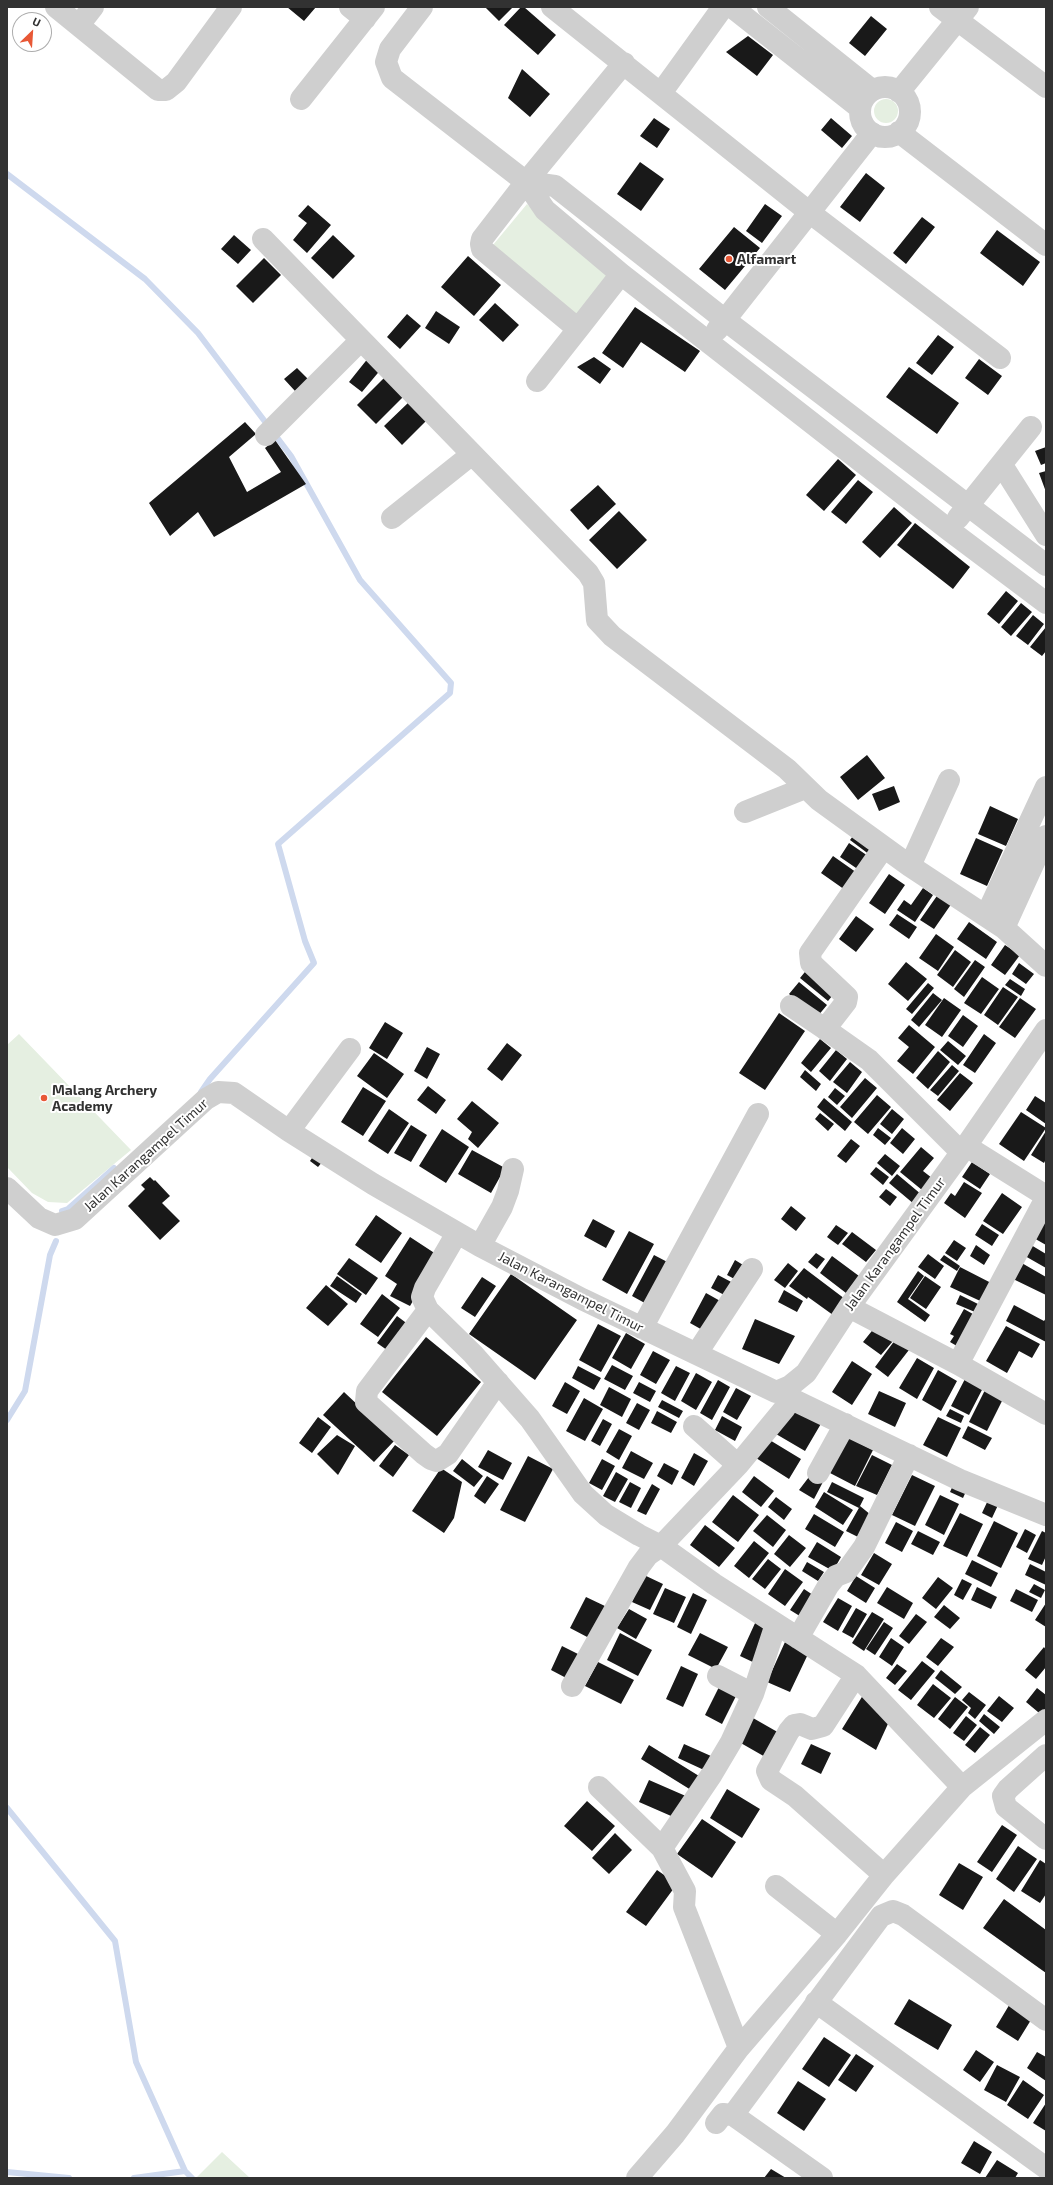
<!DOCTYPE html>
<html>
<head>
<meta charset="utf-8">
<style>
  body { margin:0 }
  #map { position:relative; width:1053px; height:2185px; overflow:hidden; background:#fff; font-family:"Exo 2",sans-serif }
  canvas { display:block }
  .frame { position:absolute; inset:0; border:8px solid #323232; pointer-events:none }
  .north { position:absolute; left:12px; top:12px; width:40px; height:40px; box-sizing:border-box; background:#fff; border:1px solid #adadad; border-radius:50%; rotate:25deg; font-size:11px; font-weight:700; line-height:16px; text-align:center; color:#323232 }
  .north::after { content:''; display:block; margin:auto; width:14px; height:18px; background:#e85836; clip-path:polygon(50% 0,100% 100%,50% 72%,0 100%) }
</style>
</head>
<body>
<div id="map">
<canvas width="1053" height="2185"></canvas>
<div class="frame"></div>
<div class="north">U</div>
</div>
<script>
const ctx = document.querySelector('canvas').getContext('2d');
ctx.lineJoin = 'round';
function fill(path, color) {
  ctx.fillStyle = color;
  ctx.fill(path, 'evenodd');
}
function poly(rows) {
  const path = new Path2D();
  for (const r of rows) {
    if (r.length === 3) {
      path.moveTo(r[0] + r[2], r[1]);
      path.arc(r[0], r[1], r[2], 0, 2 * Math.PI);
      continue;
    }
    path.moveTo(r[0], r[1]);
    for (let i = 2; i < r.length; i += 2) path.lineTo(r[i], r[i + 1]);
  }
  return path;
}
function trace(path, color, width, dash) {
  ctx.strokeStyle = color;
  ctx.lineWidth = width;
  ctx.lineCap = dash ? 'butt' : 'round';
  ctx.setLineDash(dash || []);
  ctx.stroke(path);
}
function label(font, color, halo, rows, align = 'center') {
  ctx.font = font + ' "Exo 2",sans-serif';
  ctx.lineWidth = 4;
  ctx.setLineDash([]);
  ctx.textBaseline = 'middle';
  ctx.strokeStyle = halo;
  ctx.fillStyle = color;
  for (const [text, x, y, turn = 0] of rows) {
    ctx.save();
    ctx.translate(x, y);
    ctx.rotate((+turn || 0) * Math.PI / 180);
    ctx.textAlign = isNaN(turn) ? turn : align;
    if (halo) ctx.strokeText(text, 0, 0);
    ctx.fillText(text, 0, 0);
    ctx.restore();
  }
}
const green = poly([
  [886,111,12],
  [527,204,611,275,576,317,493,245],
  [19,1034,131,1150,67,1203,48,1202,32,1193,7,1167,7,1045],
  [222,2152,250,2178,196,2178]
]);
const stream = poly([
  [7,174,145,279,198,333,291,456,360,580,451,683,450,693,278,844,305,941,314,963,210,1079,201,1092],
  [62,1211,68,1209,114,1168],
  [7,1420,25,1391,50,1255,56,1241],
  [7,1808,115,1941,136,2062,185,2171],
  [7,2172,69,2178],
  [134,2178,185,2171,192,2178]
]);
const building = poly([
  [287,7,316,7,304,21],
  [485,7,513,7,499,21],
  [521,7,524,7,556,35,538,55,504,25],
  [871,16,887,29,865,56,849,43],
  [748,36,773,55,757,76,726,52],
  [522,69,550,94,530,117,508,98],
  [654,118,670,129,657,148,640,136],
  [831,118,852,136,842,148,821,130],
  [640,162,664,179,641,211,617,194],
  [866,173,885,188,860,222,840,207],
  [765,204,782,216,762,243,746,231],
  [308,205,331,225,307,253,293,240,307,223,298,216],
  [922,217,935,227,906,264,893,253],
  [734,227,760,248,725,290,699,269],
  [997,230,1040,262,1023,286,980,253],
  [234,235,251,250,238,264,221,249],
  [333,235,355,256,333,279,311,258],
  [468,256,501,285,474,316,441,287],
  [264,258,281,275,253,303,236,286],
  [495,303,519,325,503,342,479,320],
  [635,307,700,351,685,372,641,342,623,368,602,353],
  [436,311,460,327,449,344,425,328],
  [407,314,421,326,400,349,387,337],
  [938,335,954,347,932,375,916,363],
  [369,357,382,368,362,392,349,382],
  [594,357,611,369,600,384,577,367],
  [979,359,1002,376,988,395,965,378],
  [909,367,959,403,937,434,886,397],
  [297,368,309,380,295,391,284,379],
  [386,376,405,395,376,424,357,405],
  [409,402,427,420,402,445,384,426],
  [245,422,256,434,229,457,247,492,281,472,265,448,275,440,306,484,214,537,198,512,170,536,149,503],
  [1046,447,1046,463,1041,465,1035,451],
  [838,459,856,475,824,511,806,495],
  [1046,471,1046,492,1039,473],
  [858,480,873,492,846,524,831,512],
  [598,485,616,504,588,530,570,510],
  [894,507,912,523,880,558,862,542],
  [619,511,647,540,617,569,589,540],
  [915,523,970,567,953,589,897,545],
  [1006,591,1018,601,999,624,987,614],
  [1021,603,1032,612,1011,636,1001,627],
  [1033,615,1044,624,1028,645,1016,636],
  [1046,627,1046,651,1042,656,1030,647],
  [867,755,885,778,858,800,840,777],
  [894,786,900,802,879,811,872,794],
  [990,806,1018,819,1006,846,978,834],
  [856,832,877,846,870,855,850,840],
  [976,838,1003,850,987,886,960,874],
  [849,843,868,856,859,870,840,857],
  [833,856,860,875,848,892,821,873],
  [889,874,905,885,885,914,869,903],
  [923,888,933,895,915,922,897,910,904,900,911,905],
  [939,893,952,903,934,929,920,920],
  [897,914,917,927,909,939,889,925],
  [856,916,874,929,856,952,839,939],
  [969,922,997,942,986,959,957,939],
  [936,934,954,947,938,971,919,958],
  [1005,945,1020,955,1005,975,991,965],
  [955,950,971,962,953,987,937,975],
  [975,960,985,967,964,997,954,989],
  [906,962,927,979,908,1001,888,984],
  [1019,963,1034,974,1026,984,1012,974],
  [809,967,837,990,828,1001,800,978],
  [982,977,999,989,981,1014,964,1003],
  [1010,979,1025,989,1021,996,1005,985],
  [799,982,827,1005,817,1017,789,994],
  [928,983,934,988,912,1014,906,1009],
  [1003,987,1018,997,998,1025,984,1015],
  [933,993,942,1000,919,1027,911,1020],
  [944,998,961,1010,942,1037,925,1025],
  [1020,998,1036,1009,1015,1038,999,1027],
  [779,1013,805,1031,765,1090,739,1073],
  [963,1015,978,1026,963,1047,948,1036],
  [385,1022,403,1033,387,1059,369,1048],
  [909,1025,935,1047,913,1074,897,1061,909,1047,898,1038],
  [984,1034,996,1043,975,1073,963,1065],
  [820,1039,831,1048,811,1072,801,1063],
  [948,1041,966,1056,958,1065,940,1050],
  [507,1043,522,1055,502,1081,487,1069],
  [427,1047,440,1054,427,1079,414,1071],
  [836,1050,847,1059,830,1081,819,1071],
  [938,1051,950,1062,928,1089,916,1078],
  [374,1053,404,1074,387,1098,357,1076],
  [850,1062,862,1072,847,1093,833,1082],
  [952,1065,959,1071,938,1096,930,1090],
  [805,1070,821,1084,816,1091,800,1077],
  [960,1073,973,1083,950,1111,937,1100],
  [865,1078,877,1088,852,1118,840,1107],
  [428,1086,446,1100,436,1114,417,1100],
  [363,1087,386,1101,363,1136,341,1122],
  [835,1088,845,1096,837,1105,828,1097],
  [877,1095,891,1107,868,1134,854,1122],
  [1035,1096,1046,1103,1046,1124,1026,1110],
  [824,1098,852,1122,845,1131,817,1107],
  [472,1101,499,1123,478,1148,468,1139,472,1132,457,1119],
  [389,1109,409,1123,388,1154,368,1141],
  [892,1109,904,1119,892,1134,880,1124],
  [1021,1112,1046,1128,1024,1161,999,1144],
  [820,1113,834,1124,828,1131,815,1119],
  [411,1125,427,1135,411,1162,394,1153],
  [878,1128,891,1138,885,1145,873,1135],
  [902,1128,915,1139,903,1154,890,1143],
  [442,1129,469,1147,446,1183,419,1166],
  [1046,1131,1046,1159,1044,1163,1031,1155],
  [851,1139,860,1146,846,1163,837,1156],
  [921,1147,934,1158,923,1171,932,1178,922,1190,900,1172],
  [472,1150,505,1168,491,1193,458,1174],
  [885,1154,900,1166,892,1176,877,1163],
  [314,1155,323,1161,318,1167,310,1161],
  [972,1162,990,1174,980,1189,962,1177],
  [876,1167,889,1177,883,1185,870,1174],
  [897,1174,922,1195,914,1204,889,1183],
  [150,1177,154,1181,155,1180,170,1196,162,1203,180,1221,160,1240,128,1206,145,1189,141,1185],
  [964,1182,982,1193,965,1218,944,1203,951,1193,955,1196],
  [886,1189,897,1197,890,1206,879,1197],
  [1002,1193,1022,1207,1003,1234,983,1221],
  [791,1206,806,1218,796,1231,781,1219],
  [1046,1213,1046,1245,1032,1237],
  [376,1215,402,1233,381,1263,355,1245],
  [593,1219,615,1231,606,1248,584,1236],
  [982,1224,999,1235,992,1246,975,1235],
  [836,1225,848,1233,838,1245,827,1237],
  [629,1231,654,1244,627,1294,602,1280],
  [852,1232,876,1250,866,1262,842,1244],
  [410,1237,439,1256,410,1306,390,1296,397,1284,385,1276],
  [954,1240,966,1248,957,1261,945,1253],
  [976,1245,990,1255,984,1265,970,1256],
  [1031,1245,1046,1254,1046,1268,1025,1256],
  [816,1253,825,1259,817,1269,808,1262],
  [928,1254,944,1266,935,1279,918,1267],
  [654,1255,675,1266,652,1307,632,1296],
  [944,1255,960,1266,957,1271,940,1260],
  [832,1256,859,1276,846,1293,820,1273],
  [349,1258,378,1278,366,1295,337,1274],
  [735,1260,748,1268,740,1282,727,1275],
  [1020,1262,1046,1277,1046,1295,1011,1278],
  [788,1263,798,1271,785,1288,774,1280],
  [960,1267,997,1286,989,1305,950,1287],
  [804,1268,845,1299,833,1315,808,1297,807,1299,789,1286],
  [918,1271,924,1276,908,1299,930,1315,925,1322,897,1302],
  [511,1274,577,1320,535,1380,469,1334],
  [718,1275,737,1285,730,1298,711,1288],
  [337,1276,362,1294,356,1303,330,1286],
  [925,1276,941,1287,926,1309,910,1298],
  [482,1277,496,1286,475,1317,461,1308],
  [326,1285,348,1304,328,1326,306,1308],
  [784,1290,803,1301,797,1312,778,1302],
  [706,1293,722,1302,706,1332,690,1323],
  [382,1294,400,1308,378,1337,360,1324],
  [960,1295,986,1308,982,1315,956,1304],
  [1014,1305,1044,1321,1046,1318,1046,1342,1006,1321],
  [964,1309,980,1318,962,1349,950,1342,954,1336,950,1334],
  [397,1316,413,1328,394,1355,377,1343],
  [755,1319,795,1336,779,1364,742,1349],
  [598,1324,621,1336,601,1372,579,1360],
  [1006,1326,1040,1344,1032,1358,1019,1351,1007,1373,986,1361],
  [875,1327,893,1341,881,1355,863,1342],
  [626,1333,645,1344,631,1369,612,1358],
  [898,1336,912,1346,888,1377,875,1367],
  [426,1337,481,1382,437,1436,382,1392],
  [653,1351,670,1360,656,1384,640,1375],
  [917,1358,934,1368,917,1399,899,1388],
  [852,1361,872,1374,852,1405,832,1392],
  [612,1365,633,1376,625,1390,604,1379],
  [578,1366,601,1378,594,1390,572,1378],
  [676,1366,690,1373,675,1401,661,1393],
  [938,1370,957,1381,941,1411,922,1400],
  [696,1373,712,1382,696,1410,681,1401],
  [966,1377,984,1386,969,1415,951,1406],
  [718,1380,730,1387,712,1420,700,1413],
  [565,1382,580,1391,567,1414,552,1406],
  [639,1382,656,1391,650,1402,633,1393],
  [609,1387,631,1399,622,1417,600,1405],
  [736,1388,751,1396,737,1420,723,1412],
  [985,1390,1003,1399,987,1431,969,1422],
  [879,1391,906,1403,895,1427,868,1414],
  [344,1392,395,1440,374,1462,323,1415],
  [584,1398,603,1409,585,1441,566,1431],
  [662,1400,683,1411,679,1418,658,1407],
  [637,1403,650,1410,639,1430,626,1423],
  [794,1405,822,1422,805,1451,776,1434],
  [950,1409,964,1416,961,1423,946,1416],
  [657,1411,677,1422,671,1433,651,1423],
  [722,1416,742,1427,735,1441,715,1430],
  [318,1417,331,1427,312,1453,299,1443],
  [938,1417,961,1428,947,1457,923,1445],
  [603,1419,612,1424,600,1446,591,1441],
  [968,1426,992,1438,985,1450,962,1438],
  [619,1429,632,1436,619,1460,606,1452],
  [337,1435,355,1446,338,1475,317,1454],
  [847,1437,873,1450,855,1486,830,1473],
  [768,1439,801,1459,789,1479,756,1458],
  [395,1445,409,1455,393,1477,379,1466],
  [488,1450,512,1463,503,1480,478,1467],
  [631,1451,653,1463,644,1479,622,1468],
  [694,1453,708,1461,694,1486,681,1478],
  [872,1455,892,1465,877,1495,856,1486],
  [528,1456,553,1469,525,1522,500,1510],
  [462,1459,483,1476,474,1487,453,1471],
  [602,1459,615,1466,602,1490,589,1483],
  [664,1463,679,1471,672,1485,657,1476],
  [441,1468,462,1482,454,1518,444,1533,412,1511],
  [616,1472,628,1479,615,1502,603,1496],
  [812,1473,824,1480,814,1499,799,1490],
  [912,1475,935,1486,915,1526,892,1515],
  [487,1476,499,1484,485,1504,474,1496],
  [754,1476,774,1491,761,1507,742,1492],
  [955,1481,968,1487,963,1498,950,1492],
  [630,1482,641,1488,631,1508,619,1502],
  [832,1482,864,1498,859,1508,827,1492],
  [652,1484,660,1489,646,1515,637,1511],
  [824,1492,853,1510,843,1525,815,1507],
  [733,1495,759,1515,738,1542,712,1522],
  [940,1495,959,1504,944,1535,925,1525],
  [776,1497,792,1509,784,1520,768,1507],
  [989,1498,999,1503,992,1518,982,1513],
  [860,1506,871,1515,860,1538,846,1531],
  [960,1513,983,1524,967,1557,943,1546],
  [814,1514,844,1532,835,1547,805,1529],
  [767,1515,786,1530,773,1547,753,1531],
  [994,1521,1018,1533,1001,1568,977,1556],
  [896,1522,913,1531,902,1552,885,1543],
  [705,1525,735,1548,719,1567,690,1545],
  [1025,1529,1036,1535,1027,1553,1016,1547],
  [918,1531,940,1542,933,1555,911,1544],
  [1042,1531,1046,1533,1046,1556,1042,1565,1028,1559],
  [789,1535,806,1548,790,1567,774,1554],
  [754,1541,769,1553,749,1578,734,1566],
  [817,1542,841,1557,833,1571,808,1557],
  [874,1553,892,1564,879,1585,861,1575],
  [768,1559,781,1569,765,1589,752,1579],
  [972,1560,998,1573,991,1587,965,1574],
  [807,1562,824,1572,818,1581,802,1571],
  [1030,1564,1046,1572,1046,1585,1025,1575],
  [785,1569,803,1582,785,1606,768,1594],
  [644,1575,663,1584,650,1610,632,1602],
  [856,1576,875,1588,866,1603,847,1591],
  [938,1577,953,1588,936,1609,922,1598],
  [962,1579,972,1584,963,1600,954,1595],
  [1034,1584,1045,1590,1041,1598,1029,1592],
  [887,1587,913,1603,904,1619,877,1603],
  [977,1587,997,1597,991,1609,971,1600],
  [665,1588,686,1597,674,1623,653,1614],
  [804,1589,816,1597,803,1618,790,1610],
  [1016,1589,1038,1600,1032,1612,1010,1601],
  [693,1593,707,1600,691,1634,677,1627],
  [586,1597,607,1607,591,1639,570,1628],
  [838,1598,852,1606,838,1631,823,1622],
  [1046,1603,1046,1627,1035,1620],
  [944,1605,960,1618,950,1629,934,1617],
  [856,1608,867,1614,853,1638,842,1632],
  [629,1609,647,1619,636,1639,617,1628],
  [872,1612,884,1619,864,1651,852,1643],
  [916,1614,927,1622,909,1644,899,1636],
  [756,1621,773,1629,757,1664,740,1656],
  [884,1622,893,1628,875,1655,866,1649],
  [620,1633,652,1650,638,1676,607,1660],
  [700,1633,728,1647,716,1669,688,1655],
  [891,1638,904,1647,892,1666,879,1657],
  [941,1638,954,1647,938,1666,926,1657],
  [785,1642,809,1652,790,1692,767,1682],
  [562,1646,582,1656,570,1680,551,1670],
  [1044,1647,1046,1650,1046,1667,1036,1679,1025,1670],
  [922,1661,935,1671,911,1700,898,1690],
  [598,1662,634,1680,621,1704,585,1686],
  [897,1664,907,1671,895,1685,886,1678],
  [681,1666,698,1674,683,1707,666,1699],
  [941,1670,962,1687,955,1694,935,1678],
  [933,1684,951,1698,934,1718,917,1705],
  [720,1685,737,1694,722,1724,705,1715],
  [1037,1688,1046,1695,1046,1714,1044,1717,1026,1702],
  [865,1692,892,1715,876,1750,842,1729],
  [969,1692,986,1705,975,1719,968,1713,971,1708,962,1700],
  [999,1696,1014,1708,1002,1722,987,1711],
  [955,1697,968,1707,950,1729,938,1719],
  [984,1714,1000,1727,994,1734,979,1721],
  [966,1716,977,1725,964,1741,953,1733],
  [753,1718,781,1734,767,1758,739,1742],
  [980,1727,990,1735,975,1753,965,1745],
  [684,1744,711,1756,704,1770,678,1758],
  [811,1744,831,1753,821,1774,801,1764],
  [649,1745,699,1776,691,1790,641,1759],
  [649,1780,688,1797,678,1819,639,1802],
  [727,1789,760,1809,742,1838,710,1818],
  [587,1801,615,1826,592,1851,564,1826],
  [702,1819,736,1842,712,1878,677,1854],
  [1002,1825,1017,1835,992,1872,977,1862],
  [615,1833,632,1850,609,1874,592,1858],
  [1018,1846,1037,1859,1014,1892,996,1879],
  [1040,1860,1046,1864,1046,1894,1040,1903,1021,1891],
  [959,1863,983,1877,963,1910,939,1895],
  [657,1870,677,1884,646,1926,626,1912],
  [1004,1899,1046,1930,1046,1973,983,1928],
  [909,1999,952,2025,938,2050,894,2024],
  [1011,2002,1034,2015,1018,2041,996,2027],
  [824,2037,851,2055,829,2087,802,2069],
  [976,2050,994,2062,980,2082,963,2070],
  [1037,2052,1046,2057,1046,2081,1027,2068],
  [856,2054,874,2066,856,2092,838,2080],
  [997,2065,1020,2077,1006,2102,984,2090],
  [1023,2080,1044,2095,1028,2119,1007,2105],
  [798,2081,826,2099,804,2131,777,2113],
  [1046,2103,1046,2131,1033,2123],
  [974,2141,992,2152,980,2174,961,2163],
  [997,2160,1018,2173,1015,2178,985,2178],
  [771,2169,786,2178,764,2178]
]);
const minor = poly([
  [56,7,158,90,166,90,176,82,231,7],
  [350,7,365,19],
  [422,7,390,49,386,62,392,78,526,182,545,210,621,274,949,530,1046,603],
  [552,7,809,212,1000,358],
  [732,7,860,108],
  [768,7,872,90],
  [940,7,1046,87],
  [79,25,93,7],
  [885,112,25],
  [899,92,968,7],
  [661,93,723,7],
  [301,99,374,7],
  [899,132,1046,245],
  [526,182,555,186,725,320,1046,565],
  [263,239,588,573,594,583,597,620,612,636,787,769,819,800,910,866,1004,928,1046,966],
  [621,274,578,329,482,249,481,244,482,239,526,182,624,63],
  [717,330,872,133],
  [537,381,578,329],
  [266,435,361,340],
  [1002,465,1046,535],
  [392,518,471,455],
  [958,518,1031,427],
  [745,812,805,788],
  [884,847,810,953,811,963,847,997,846,1002,825,1029,869,1060,961,1152],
  [910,866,949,780],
  [986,916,1046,787],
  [1004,928,1046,836],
  [791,1006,825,1029],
  [289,1131,350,1049],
  [966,1146,1046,1196],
  [7,1188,39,1218,55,1225,75,1219,206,1099,218,1092,234,1093,289,1131,373,1184,480,1246,582,1299,776,1392,790,1386,806,1373,849,1307,966,1146,1046,1030],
  [457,1233,425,1288,422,1297,428,1310,473,1354,530,1419,583,1494,606,1515,639,1535,661,1546,714,1584,856,1675,962,1787],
  [480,1246,502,1207,508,1191,513,1169],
  [849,1307,958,1364,1046,1414],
  [428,1310,367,1391,366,1402,424,1454,431,1459,437,1461,448,1454,498,1382],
  [642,1328,758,1114],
  [697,1353,752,1269],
  [958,1364,1046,1198],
  [777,1392,960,1480,1046,1515],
  [694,1426,738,1465],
  [818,1473,845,1424],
  [798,1638,828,1586,836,1576,846,1572,864,1547,909,1455],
  [856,1675,823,1726,812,1729,800,1724,794,1725,789,1731,767,1771,771,1780,795,1796,884,1875],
  [718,1676,753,1694],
  [572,1686,639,1567,648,1555,661,1546,738,1465,785,1408,790,1399],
  [1046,1755,1008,1789,1003,1796,1006,1807,1046,1839],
  [599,1787,662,1848,685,1891,684,1907,739,2048],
  [662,1848,712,1774,731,1742,753,1694,776,1624],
  [776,1886,837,1934],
  [816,2002,1046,2168],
  [716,2123,723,2114,733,2115],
  [637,2178,675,2134,739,2048,837,1934,884,1875,962,1787,1046,1720],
  [822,2178,733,2115,881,1916,893,1911,903,1915,1046,2020]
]);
const markers = [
  [729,259,4,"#e85836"],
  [44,1098,4,"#e85836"]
];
const poiNames = [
  ["Alfamart",737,259],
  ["Malang Archery",52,1090],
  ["Academy",52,1106]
];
const streetNames = [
  ["Jalan Karangampel Timur",146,1155,-42],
  ["Jalan Karangampel Timur",895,1244,-54],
  ["Jalan Karangampel Timur",571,1292,27]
];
fill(green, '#e5efe1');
trace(stream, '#ced9ee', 6);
fill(building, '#191919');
trace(minor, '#cfcfcf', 22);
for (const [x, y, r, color] of markers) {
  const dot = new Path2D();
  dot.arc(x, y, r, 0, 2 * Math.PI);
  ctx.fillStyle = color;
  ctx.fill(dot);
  trace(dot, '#fff', 1.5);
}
label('bold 14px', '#323232', '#fff', poiNames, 'left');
label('14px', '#323232', '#fff', streetNames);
</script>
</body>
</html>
